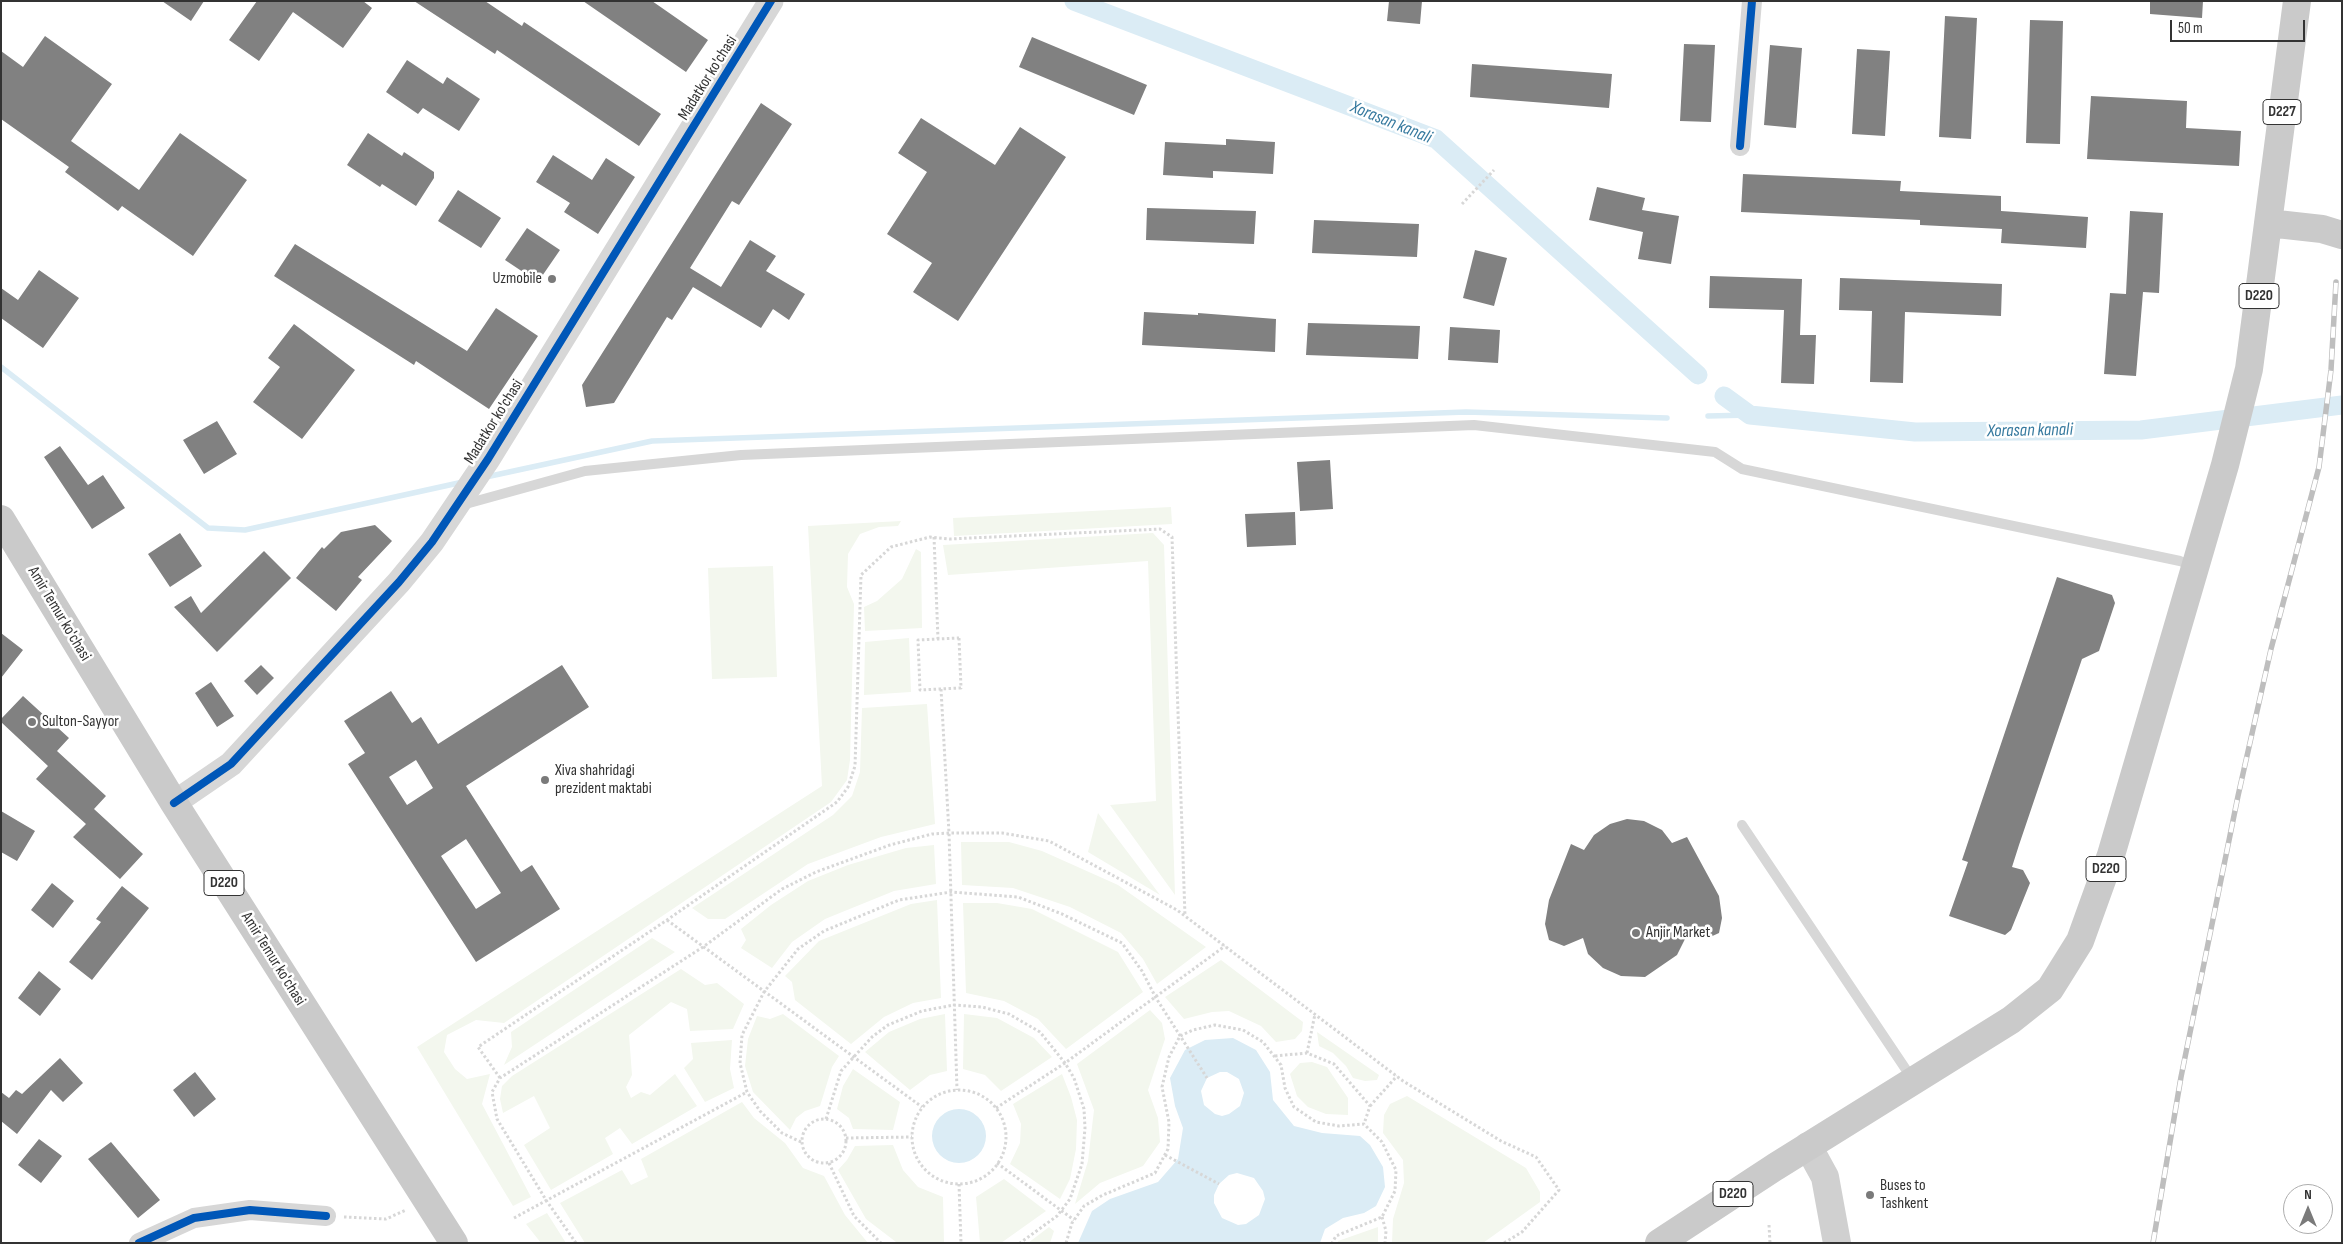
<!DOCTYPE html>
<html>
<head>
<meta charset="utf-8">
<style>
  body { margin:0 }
  #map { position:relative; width:2343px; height:1244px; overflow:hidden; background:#fff; font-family:"Sofia Sans Condensed",sans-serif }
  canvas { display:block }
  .frame { position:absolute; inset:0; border:2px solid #333; pointer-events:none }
  .north { position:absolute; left:2283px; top:1184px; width:50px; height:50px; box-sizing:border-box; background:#fff; border:1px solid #adadad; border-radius:50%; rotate:0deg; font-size:14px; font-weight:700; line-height:20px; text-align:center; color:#333 }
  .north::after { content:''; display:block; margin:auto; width:18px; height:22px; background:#7a7a7a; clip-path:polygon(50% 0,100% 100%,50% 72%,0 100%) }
  .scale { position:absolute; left:2170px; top:20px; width:135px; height:22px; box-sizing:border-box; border:2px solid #333; border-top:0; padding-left:6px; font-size:15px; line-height:18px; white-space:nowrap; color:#333; -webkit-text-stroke:4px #fff; paint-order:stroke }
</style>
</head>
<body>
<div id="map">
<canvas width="2343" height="1244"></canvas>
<div class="frame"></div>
<div class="north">N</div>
<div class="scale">50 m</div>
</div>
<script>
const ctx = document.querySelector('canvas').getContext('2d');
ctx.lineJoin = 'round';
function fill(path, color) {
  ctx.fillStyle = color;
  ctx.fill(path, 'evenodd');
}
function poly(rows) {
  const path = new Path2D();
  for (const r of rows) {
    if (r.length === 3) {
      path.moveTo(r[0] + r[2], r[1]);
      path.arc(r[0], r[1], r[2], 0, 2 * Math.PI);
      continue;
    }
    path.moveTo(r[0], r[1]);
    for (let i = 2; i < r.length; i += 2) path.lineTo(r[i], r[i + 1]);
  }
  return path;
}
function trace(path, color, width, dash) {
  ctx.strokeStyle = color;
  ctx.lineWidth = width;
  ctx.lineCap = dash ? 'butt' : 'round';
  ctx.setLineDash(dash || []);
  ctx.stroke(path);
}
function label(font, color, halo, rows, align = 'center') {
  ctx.font = font + ' "Sofia Sans Condensed",sans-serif';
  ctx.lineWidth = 5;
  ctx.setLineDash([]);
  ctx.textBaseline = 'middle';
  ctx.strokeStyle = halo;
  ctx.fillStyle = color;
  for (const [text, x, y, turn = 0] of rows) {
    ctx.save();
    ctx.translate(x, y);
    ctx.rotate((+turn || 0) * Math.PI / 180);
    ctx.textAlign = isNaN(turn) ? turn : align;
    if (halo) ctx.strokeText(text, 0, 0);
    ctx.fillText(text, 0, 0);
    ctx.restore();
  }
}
const green = poly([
  [1171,507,1172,524,954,536,953,518],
  [901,521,898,526,879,527,860,534,848,554,847,587,854,604,850,760,847,780,831,802,504,1023,476,1020,447,1035,444,1052,455,1069,467,1079,490,1074,482,1104,531,1197,513,1206,417,1047,822,786,808,526],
  [1153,533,1164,545,1175,895,1110,805,1156,801,1148,561,948,575,943,545],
  [916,549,921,552,922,628,865,631,864,607,877,601,902,579],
  [773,566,777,677,712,679,708,568],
  [909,638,911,692,864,695,865,642],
  [927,704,935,824,881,837,808,864,725,919,708,919,692,908,833,815,852,796,860,772,862,708],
  [1098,813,1160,895,1088,852],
  [961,842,1009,842,1042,851,1118,885,1206,947,1157,984,1143,959,1121,933,1070,907,1013,888,962,885],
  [934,845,936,884,894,891,825,919,792,942,772,968,741,948,746,940,741,929,771,905,808,881,848,865,906,848],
  [937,900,941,998,913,1003,884,1017,851,1044,795,1000,792,982,785,976,819,941,911,904],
  [963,903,997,903,1032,909,1118,952,1143,992,1066,1049,1038,1019,1004,1001,966,993],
  [652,938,675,952,504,1065,512,1047,511,1032],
  [1221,960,1303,1022,1302,1031,1295,1039,1276,1042,1261,1026,1229,1011,1212,1012,1184,1019,1165,997],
  [681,969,705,985,717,983,744,1004,733,1029,690,1031,687,1009,671,1002,629,1035,632,1075,626,1087,631,1098,641,1092,650,1095,675,1074,697,1106,632,1144,620,1128,605,1138,613,1154,551,1190,524,1145,550,1128,534,1096,503,1113,500,1099,502,1086,512,1076],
  [1150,1010,1162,1023,1165,1039,1148,1090,1158,1118,1160,1142,1143,1166,1100,1183,1075,1204,1088,1161,1094,1110,1077,1064],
  [783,1014,839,1056,832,1067,820,1106,805,1111,796,1118,790,1130,753,1092,745,1066,748,1039,757,1016,770,1019],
  [945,1014,947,1071,930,1075,910,1090,865,1052,889,1032,920,1019],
  [964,1014,997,1018,1034,1038,1052,1057,1001,1091,985,1075,963,1069],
  [1317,1032,1379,1075,1377,1080,1365,1081,1353,1078,1346,1066,1333,1053,1319,1046],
  [732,1040,730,1069,734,1088,705,1102,684,1068,693,1059,691,1043],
  [1312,1062,1327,1067,1333,1076,1348,1098,1348,1115,1326,1114,1308,1107,1297,1096,1290,1074,1300,1063],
  [853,1069,900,1102,893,1130,853,1129,849,1118,837,1109,843,1086],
  [1062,1074,1071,1097,1077,1120,1076,1149,1070,1179,1060,1199,1010,1164,1020,1143,1021,1124,1013,1104],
  [1407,1096,1526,1168,1540,1192,1540,1202,1483,1243,1392,1243,1393,1219,1404,1183,1403,1160,1383,1133,1384,1115,1390,1104],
  [742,1102,754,1118,785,1143,803,1168,824,1176,845,1215,868,1243,585,1243,560,1203,622,1170,631,1185,648,1177,641,1159],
  [893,1145,903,1170,918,1187,943,1197,944,1243,896,1242,866,1219,838,1170,847,1160,855,1146],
  [1004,1179,1046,1211,1001,1243,980,1243,976,1197],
  [547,1213,566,1243,541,1243,526,1224],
  [1049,1227,1054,1231,1050,1243,1028,1243],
  [1378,1227,1378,1243,1338,1243,1338,1241]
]);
const water = poly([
  [1233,1038,1256,1050,1270,1072,1273,1100,1294,1126,1322,1133,1360,1136,1370,1145,1383,1167,1385,1187,1376,1206,1364,1213,1343,1218,1325,1229,1320,1243,1078,1243,1092,1211,1110,1199,1158,1182,1178,1159,1183,1128,1175,1106,1170,1078,1185,1050,1205,1040],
  [1220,1072,1227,1072,1239,1079,1244,1093,1240,1106,1229,1114,1222,1116,1215,1114,1204,1105,1201,1091,1207,1078],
  [1237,1173,1254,1178,1263,1191,1265,1199,1259,1215,1246,1224,1238,1225,1222,1218,1214,1203,1214,1195,1219,1184,1229,1175],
  [959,1136,27]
]);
const stream = poly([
  [1,367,208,528,245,530,463,482],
  [1708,416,1750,415],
  [486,477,652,441,1466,412,1667,418]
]);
const canal = poly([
  [1074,1,1436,139,1698,375],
  [1724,396,1750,415,1915,432,2141,430,2342,405]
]);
const building = poly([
  [162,1,204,1,191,21],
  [257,1,363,1,372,8,343,48,293,12,259,61,229,40],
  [414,1,485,1,522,26,524,22,661,114,639,146,497,50,495,54],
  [583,1,652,1,708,40,686,72],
  [1389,1,1422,1,1420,24,1387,21],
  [2150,1,2203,1,2202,18,2150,14],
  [1945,16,1977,18,1971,139,1939,137],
  [2030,20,2063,21,2060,144,2026,143],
  [45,36,112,84,71,141,139,190,180,133,247,180,193,256,122,206,118,211,65,172,69,167,1,119,1,51,23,67],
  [1032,37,1147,85,1134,115,1019,67],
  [1684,44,1715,45,1711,122,1680,121],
  [1770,45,1802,48,1796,128,1764,125],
  [1857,49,1890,51,1885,136,1852,134],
  [407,60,443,84,447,77,480,99,459,131,423,108,418,114,386,92],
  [1472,64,1612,74,1609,108,1470,97],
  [2091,96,2187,101,2186,128,2241,131,2239,166,2087,159],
  [761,103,792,124,739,205,732,201,690,268,721,287,750,240,776,256,766,271,805,294,789,320,773,309,761,328,693,287,672,320,667,317,614,403,586,407,582,385],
  [921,118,995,165,1020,127,1066,157,958,321,913,292,932,263,887,234,927,172,898,153],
  [368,133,402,156,404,152,434,172,434,178,416,206,382,184,380,187,347,165],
  [1226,139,1275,142,1273,174,1213,171,1213,178,1163,175,1165,142,1226,145],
  [553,155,592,180,606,158,635,177,598,234,564,212,570,203,536,182],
  [1743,174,1901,181,1900,191,2001,196,2001,211,2088,217,2086,248,2001,243,2002,229,1920,225,1920,220,1741,212],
  [1597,187,1645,198,1642,210,1679,216,1671,264,1638,259,1643,232,1589,220],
  [458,190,501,218,481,248,438,221],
  [1147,208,1256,211,1254,244,1146,240],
  [2130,211,2163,213,2159,293,2143,292,2136,376,2104,374,2110,293,2126,294],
  [1314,220,1419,224,1417,257,1312,253],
  [527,228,560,250,538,282,505,260],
  [295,244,467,351,496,308,538,336,489,409,416,361,414,365,274,276],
  [1475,250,1507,258,1494,306,1463,298],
  [39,270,79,298,43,348,1,318,1,288,18,300],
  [1710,276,1802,279,1800,335,1816,335,1814,384,1781,383,1784,310,1709,308],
  [1840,278,2002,284,2001,316,1905,312,1903,383,1870,382,1872,311,1839,310],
  [1144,312,1198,315,1198,313,1276,319,1275,352,1142,345],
  [1308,323,1420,326,1418,359,1306,355],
  [294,324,355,370,302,439,253,402,280,367,268,358],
  [1450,327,1500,330,1498,363,1448,360],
  [217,421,237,454,204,474,183,440],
  [60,446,88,485,103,475,125,508,92,529,44,457],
  [1330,460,1333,509,1300,511,1297,462],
  [1295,512,1296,545,1247,547,1245,514],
  [375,525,392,541,358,577,362,580,336,611,296,578,322,547,324,549,341,532],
  [180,533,202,566,170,587,148,554],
  [264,551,291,578,217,652,174,607,191,596,201,613],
  [2057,577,2112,595,2115,603,2099,651,2082,659,2019,845,2012,867,2023,870,2030,883,2011,930,2005,935,1949,916,1968,862,1962,860],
  [1,633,23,650,1,678],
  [261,665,274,678,257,695,244,681],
  [562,665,589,707,466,786,521,872,532,865,560,909,476,962,348,764,365,753,344,721,391,691,412,723,421,717,438,744],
  [416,760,433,788,407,805,389,777],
  [466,839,501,893,476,909,441,856],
  [211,682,234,716,217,727,195,693],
  [23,696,69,738,57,751,106,796,94,809,143,854,120,879,73,837,86,824,36,779,48,766,1,722,1,719],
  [1,811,35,831,17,861,1,852],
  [1627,819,1644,821,1662,830,1672,843,1687,837,1719,896,1722,918,1719,933,1708,938,1688,933,1677,955,1645,977,1621,976,1603,968,1588,954,1583,938,1564,946,1549,940,1545,924,1549,900,1571,844,1584,850,1594,835,1610,824],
  [52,883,74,901,53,928,31,910],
  [122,886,149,908,92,980,69,962,101,922,96,919],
  [39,971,61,989,40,1016,18,998],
  [60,1058,83,1083,63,1102,51,1090,17,1134,1,1121,1,1092,9,1098,16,1090,22,1094],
  [195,1072,216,1099,194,1117,173,1090],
  [39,1139,62,1156,41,1183,18,1165],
  [111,1142,160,1200,138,1218,88,1159]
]);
const path = poly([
  [1462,204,1494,170],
  [934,537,938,639],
  [959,638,961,688,920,690,918,640,959,638],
  [941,689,949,833,957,1090],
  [667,920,922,1107],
  [1307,1053,1315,1014],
  [1275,1056,1307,1053,1334,1064,1370,1106,1364,1124],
  [500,1078,478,1047,667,920,837,802,848,787,855,766,861,575,891,547,930,537,950,539,1160,529,1172,537,1185,916],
  [959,1137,47],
  [1370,1106,1397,1076],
  [996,1108,1065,1063,1225,946],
  [824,1141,22],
  [826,1119,841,1071,872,1037,888,1025,922,1011,954,1005,982,1007,1009,1014,1040,1032,1065,1063,1074,1078,1084,1109,1085,1128,1082,1164,1070,1199,1057,1216,1020,1243],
  [846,1138,912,1137],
  [801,1142,782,1133,760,1111,747,1092,740,1063,742,1035,764,992,798,949,824,931,899,900,951,892,1018,897,1062,914,1122,943,1142,971,1156,998,1207,1078],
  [1165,1155,1219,1184],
  [829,1163,854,1216,881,1243],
  [997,1163,1074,1220],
  [959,1184,961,1243],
  [344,1217,386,1219,406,1210],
  [1382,1217,1386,1231,1385,1243],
  [514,1218,747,1092],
  [1769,1225,1770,1243],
  [576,1243,546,1200,497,1119,492,1092,500,1078,703,947,782,889,816,872,890,845,932,834,949,833,1002,833,1049,841,1177,910,1403,1081,1501,1141,1536,1157,1559,1190,1522,1232,1504,1243],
  [1066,1243,1072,1223,1084,1206,1103,1195,1155,1173,1168,1149,1169,1122,1162,1087,1169,1057,1180,1036,1193,1030,1215,1025,1243,1030,1263,1042,1281,1065,1285,1088,1294,1107,1316,1122,1339,1126,1364,1124,1382,1142,1396,1170,1395,1191,1382,1217,1336,1236,1332,1243]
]);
const service = poly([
  [462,505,585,471,741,455,1474,425,1715,452,1742,469,2180,561,2194,567],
  [1742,825,1913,1080]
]);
const minor = poly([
  [1740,146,1752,1],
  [139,1243,194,1218,250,1210,326,1216]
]);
const tertiary = poly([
  [174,803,231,764,399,582,432,542,488,459,771,1]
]);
const secondary = poly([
  [1808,1146,1825,1177,1837,1243]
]);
const primary = poly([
  [2268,223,2322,229,2342,235],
  [1,519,174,803,454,1243],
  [1659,1243,1775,1167,2011,1020,2050,989,2080,941,2111,855,2225,465,2249,369,2297,1]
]);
const rail = poly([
  [2153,1243,2181,1077,2238,796,2271,649,2319,467,2331,370,2336,282]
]);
const cycleway = poly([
  [1740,146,1752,1],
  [174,803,231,764,399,582,432,542,488,459,771,1],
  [139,1243,194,1218,250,1210,326,1216]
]);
const markers = [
  [552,279,5,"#7a7a7a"],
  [32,722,5,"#7a7a7a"],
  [545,780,5,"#7a7a7a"],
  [1636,933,5,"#7a7a7a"],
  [1870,1195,5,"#7a7a7a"]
];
const shields = [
  [2282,112,38],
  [2259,296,40],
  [2106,869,40],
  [224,883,40],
  [1733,1194,40]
];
const shieldNames = [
  ["D227",2282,112],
  ["D220",2259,296],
  ["D220",2106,869],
  ["D220",224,883],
  ["D220",1733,1194]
];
const streetNames = [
  ["Madatkor ko'chasi",708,78,-58],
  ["Madatkor ko'chasi",494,422,-58],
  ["Amir Temur ko'chasi",59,614,59],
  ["Amir Temur ko'chasi",273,959,58]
];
const poiNames = [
  ["Uzmobile",542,279,"right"],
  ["Sulton-Sayyor",42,722],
  ["Xiva shahridagi",555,771],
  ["prezident maktabi",555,789],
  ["Anjir Market",1646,933],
  ["Buses to",1880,1186],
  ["Tashkent",1880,1204]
];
const waterNames = [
  ["Xorasan kanali",1391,123,22],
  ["Xorasan kanali",2030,431,-1]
];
fill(green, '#f3f7ee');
fill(water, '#dbecf5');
trace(stream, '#dbecf5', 5.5);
trace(canal, '#dbecf5', 19);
fill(building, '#818181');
trace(path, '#d7d7d7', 3, [2.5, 2.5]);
trace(service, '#d7d7d7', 10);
trace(minor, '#d7d7d7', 20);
trace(tertiary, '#d7d7d7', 25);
trace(secondary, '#d0d0d0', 28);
trace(primary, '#cacaca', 28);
trace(rail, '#bebebe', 5.5);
trace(rail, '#fff', 4, [11]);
trace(cycleway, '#0057b8', 8);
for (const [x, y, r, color] of markers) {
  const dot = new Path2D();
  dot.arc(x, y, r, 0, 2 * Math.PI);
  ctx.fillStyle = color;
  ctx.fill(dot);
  trace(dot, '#fff', 2);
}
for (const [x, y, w] of shields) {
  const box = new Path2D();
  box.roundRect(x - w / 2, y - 12.5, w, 25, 4);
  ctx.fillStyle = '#fff';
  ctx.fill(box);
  trace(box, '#333', 1);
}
label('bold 15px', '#333', null, shieldNames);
label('16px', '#333', '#fff', streetNames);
label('16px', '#333', '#fff', poiNames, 'left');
label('italic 18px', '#377a9f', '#fff', waterNames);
</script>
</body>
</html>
